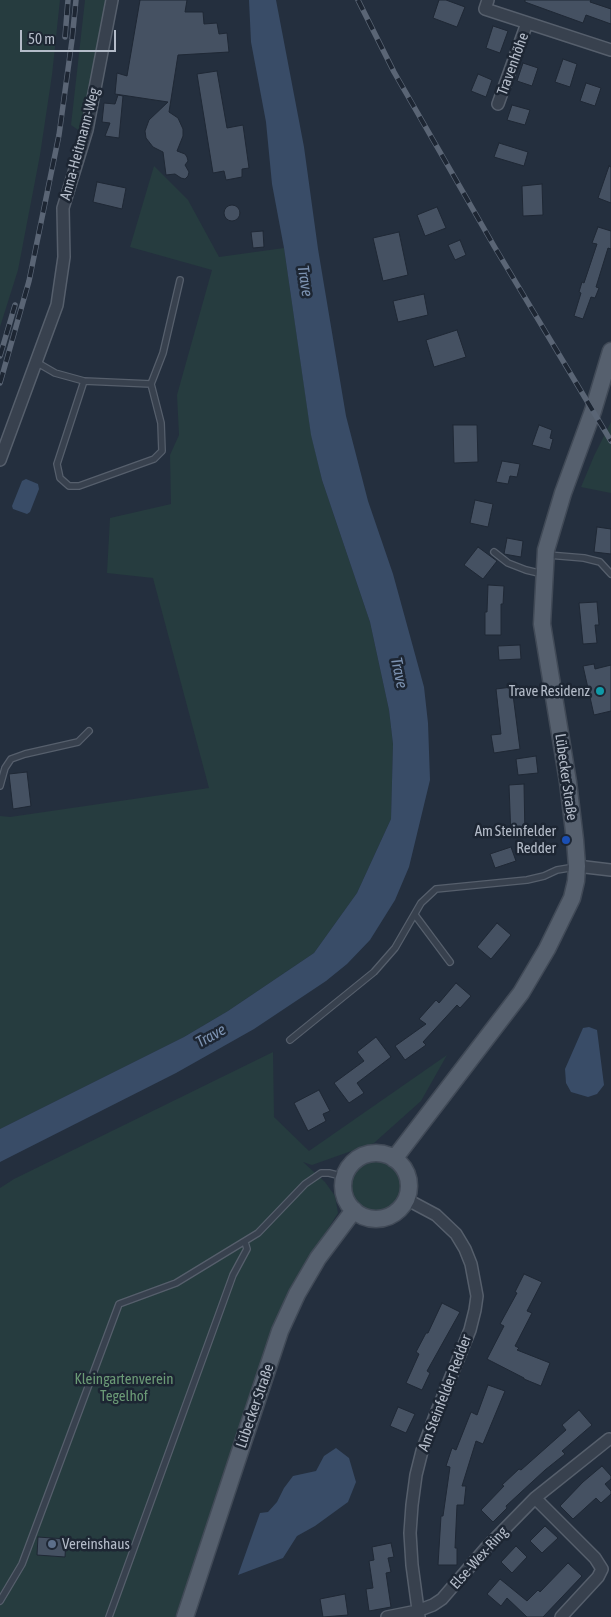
<!DOCTYPE html>
<html>
<head>
<meta charset="utf-8">
<style>
  body { margin:0 }
  #map { position:relative; width:611px; height:1617px; overflow:hidden; background:#242f3e; font-family:"Asap Condensed",sans-serif }
  canvas { display:block }
  .scale { position:absolute; left:20px; top:30px; width:96px; height:22px; box-sizing:border-box; border:2px solid #b4bcc9; border-top:0; padding-left:6px; font-size:15px; line-height:18px; white-space:nowrap; color:#b4bcc9; -webkit-text-stroke:4px #1d2633; paint-order:stroke }
</style>
</head>
<body>
<div id="map">
<canvas width="611" height="1617"></canvas>
<div class="scale">50 m</div>
</div>
<script>
const ctx = document.querySelector('canvas').getContext('2d');
ctx.lineJoin = 'round';
function fill(path, color) {
  ctx.fillStyle = color;
  ctx.fill(path, 'evenodd');
}
function poly(rows) {
  const path = new Path2D();
  for (const r of rows) {
    if (r.length === 3) {
      path.moveTo(r[0] + r[2], r[1]);
      path.arc(r[0], r[1], r[2], 0, 2 * Math.PI);
      continue;
    }
    path.moveTo(r[0], r[1]);
    for (let i = 2; i < r.length; i += 2) path.lineTo(r[i], r[i + 1]);
  }
  return path;
}
function trace(path, color, width, dash) {
  ctx.strokeStyle = color;
  ctx.lineWidth = width;
  ctx.lineCap = dash ? 'butt' : 'round';
  ctx.setLineDash(dash || []);
  ctx.stroke(path);
}
function label(font, color, halo, rows, align = 'center') {
  ctx.font = font + ' "Asap Condensed",sans-serif';
  ctx.lineWidth = 5;
  ctx.setLineDash([]);
  ctx.textBaseline = 'middle';
  ctx.strokeStyle = halo;
  ctx.fillStyle = color;
  for (const [text, x, y, turn = 0] of rows) {
    ctx.save();
    ctx.translate(x, y);
    ctx.rotate((+turn || 0) * Math.PI / 180);
    ctx.textAlign = isNaN(turn) ? turn : align;
    if (halo) ctx.strokeText(text, 0, 0);
    ctx.fillText(text, 0, 0);
    ctx.restore();
  }
}
const green = poly([
  [0,0,60,0,52,75,40,155,18,270,0,327],
  [85,0,107,0,81,132,71,125],
  [154,166,188,200,219,257,284,248,311,433,322,480,370,622,389,710,393,744,391,819,357,893,314,953,228,1011,184,1037,0,1129,0,816,10,817,209,788,153,578,107,573,110,518,171,504,170,455,179,435,177,395,212,270,130,247],
  [611,422,611,493,581,487,594,456],
  [273,1052,274,1117,309,1151,447,1055,421,1101,374,1143,312,1165,303,1162,325,1182,335,1196,338,1213,312,1254,239,1436,175,1617,0,1617,0,1188,14,1179],
  [376,1187,25]
]);
const water = poly([
  [249,0,276,0,304,147,318,249,346,416,368,501,393,574,424,687,428,723,430,780,409,867,395,900,370,940,347,964,326,981,254,1029,176,1073,0,1162,0,1129,184,1037,228,1011,314,953,357,893,391,819,393,744,389,710,370,622,322,480,311,435,284,248,272,184,266,122,251,42],
  [26,479,38,484,39,489,30,512,27,514,13,509,12,506,22,481],
  [589,1027,597,1030,604,1085,597,1094,588,1097,571,1092,566,1083,565,1069,583,1028],
  [336,1448,349,1458,356,1482,348,1502,315,1526,297,1536,283,1558,238,1575,260,1513,268,1512,277,1502,284,1488,293,1476,316,1471,324,1456]
]);
const building = poly([
  [140,0,187,0,185,12,203,12,204,24,217,23,219,34,227,33,229,52,178,55,169,112,178,118,183,129,183,136,177,151,185,154,187,157,188,161,185,165,189,172,188,176,185,179,181,178,175,174,166,175,163,152,153,147,146,138,145,131,149,120,168,102,115,94,117,73,127,76,140,0],
  [439,0,446,0,465,7,457,27,433,18,439,0],
  [525,0,591,0,590,2,611,9,611,24,586,15,583,23,525,2,525,0],
  [493,26,508,31,500,53,486,48,493,26],
  [563,59,577,64,570,87,555,82,563,59],
  [523,63,538,68,532,86,517,81,523,63],
  [217,71,227,128,243,125,249,168,242,169,242,177,226,180,224,171,213,173,197,74,217,71],
  [478,74,492,80,486,97,471,91,478,74],
  [586,83,601,88,595,106,580,101,586,83],
  [118,95,123,96,119,138,105,136,110,123,102,122,104,103,115,104,118,95],
  [512,105,530,110,525,125,507,120,512,105],
  [499,143,528,152,524,166,494,157,499,143],
  [609,166,611,167,611,203,598,198,609,166],
  [97,182,126,188,122,209,93,202,97,182],
  [542,184,543,215,523,216,522,186,542,184],
  [232,213,8],
  [437,207,446,228,425,236,417,215,437,207],
  [598,227,611,231,611,249,608,248,596,287,599,288,595,298,591,297,583,319,574,316,581,293,579,292,582,282,584,283,597,244,592,243,598,227],
  [263,231,264,247,253,248,251,232,263,231],
  [399,232,408,275,383,281,373,238,399,232],
  [460,240,466,255,455,260,448,245,460,240],
  [424,294,428,315,398,322,393,301,424,294],
  [457,330,466,357,434,367,426,340,457,330],
  [453,425,477,425,478,462,454,463,453,425],
  [539,425,552,430,550,438,553,439,550,450,532,445,539,425],
  [502,461,520,464,517,477,510,476,508,484,496,482,502,461],
  [475,500,493,504,488,527,470,523,475,500],
  [597,527,611,529,611,554,594,552,597,527],
  [507,538,523,541,521,557,504,554,507,538],
  [478,547,497,561,483,579,464,565,478,547],
  [488,585,504,586,503,604,501,604,501,635,485,635,485,612,487,612,488,585],
  [597,602,599,625,595,625,597,643,583,644,579,603,597,602],
  [520,645,521,659,499,660,498,646,520,645],
  [594,664,595,669,611,665,611,711,594,715,583,666,594,664],
  [512,687,520,749,494,753,491,735,501,734,496,689,512,687],
  [536,756,538,773,518,775,516,759,536,756],
  [27,772,31,806,13,809,9,774,27,772],
  [524,784,525,837,511,837,509,785,524,784],
  [511,847,516,861,495,868,490,854,511,847],
  [497,923,511,935,491,959,477,947,497,923],
  [456,983,471,996,460,1008,457,1005,423,1042,426,1045,405,1060,395,1046,426,1024,419,1019,436,1000,439,1003,456,983],
  [376,1037,391,1057,357,1083,364,1093,349,1103,334,1083,364,1061,357,1052,376,1037],
  [319,1090,330,1111,323,1114,326,1121,308,1131,294,1103,319,1090],
  [524,1274,542,1282,527,1311,532,1313,515,1346,519,1348,517,1350,550,1363,541,1386,524,1379,524,1378,487,1359,504,1326,500,1324,517,1293,515,1292,524,1274],
  [442,1303,460,1312,427,1371,430,1373,422,1390,406,1383,419,1354,416,1352,426,1333,428,1333,442,1303],
  [488,1385,505,1391,483,1444,476,1441,462,1486,466,1486,464,1505,457,1505,455,1548,457,1548,457,1565,438,1565,441,1516,443,1516,450,1467,446,1466,452,1448,456,1450,471,1412,477,1415,488,1385],
  [398,1407,415,1414,406,1433,390,1426,398,1407],
  [579,1410,592,1425,562,1451,565,1454,545,1470,506,1506,507,1508,493,1522,481,1510,504,1486,502,1485,519,1469,521,1470,566,1430,562,1425,579,1410],
  [602,1466,611,1476,611,1479,605,1484,611,1491,611,1494,601,1503,596,1498,573,1519,560,1506,583,1482,602,1466],
  [545,1526,558,1538,542,1553,530,1541,545,1526],
  [38,1537,66,1539,65,1557,37,1555,38,1537],
  [391,1543,394,1557,388,1558,391,1572,386,1573,391,1607,369,1611,366,1589,373,1588,369,1561,374,1560,372,1547,391,1543],
  [516,1546,527,1557,512,1573,501,1562,516,1546],
  [568,1563,582,1576,543,1617,527,1617,507,1598,501,1606,487,1594,500,1579,527,1601,538,1590,540,1592,568,1563],
  [345,1594,348,1615,323,1617,320,1599,345,1594]
]);
const service = poly([
  [36,362,55,373,84,381,151,384],
  [84,381,57,464,60,478,69,486,79,486,154,459,162,451,161,423,151,384,163,353,180,280],
  [494,552,508,563,526,570,543,574],
  [548,555,584,558,600,562,611,574],
  [0,786,5,768,11,759,25,754,78,742,89,731],
  [415,915,450,962],
  [290,1040,374,972,395,948,421,903,436,889,527,880,544,876,557,870,575,867],
  [0,1601,22,1564,119,1304,176,1283,258,1233,305,1184,321,1173,329,1173,345,1177],
  [109,1617,233,1275,247,1249,245,1242]
]);
const minor = poly([
  [488,0,485,9,611,50],
  [498,104,527,23],
  [0,460,57,305,64,257,63,208,87,130,112,0],
  [577,866,611,870],
  [406,1199,436,1215,456,1234,465,1249,471,1264,477,1296,475,1310,470,1330,435,1416,422,1451,416,1475,412,1505,410,1533,412,1565,419,1617],
  [535,1498,609,1439],
  [387,1617,417,1611,433,1605,442,1599,485,1549,535,1498,595,1558,602,1569,598,1577,561,1617]
]);
const primary = poly([
  [376,1186,33],
  [394,1159,521,993,547,949,572,898,576,881,577,866,575,840,568,782,542,624,546,550,563,493,593,411,611,351],
  [185,1617,280,1331,297,1294,318,1258,354,1210]
]);
const rail = poly([
  [358,0,394,72,494,246,611,441],
  [65,37,68,0],
  [0,356,15,305],
  [0,383,29,281,59,135,72,40,76,0]
]);
const markers = [
  [600,691,5,"#0f9aa8"],
  [566,840,5,"#1a4fb4"],
  [52,1544,5,"#5c6f8a"]
];
const streetNames = [
  ["Travenhöhe",513,64,-70],
  ["Anna-Heitmann-Weg",80,144,-75],
  ["Lübecker Straße",566,777,82],
  ["Am Steinfelder Redder",445,1393,-69],
  ["Lübecker Straße",255,1406,-71],
  ["Else-Wex-Ring",479,1558,-48]
];
const poiNames = [
  ["Trave Residenz",590,691],
  ["Am Steinfelder",556,831],
  ["Redder",556,848],
  ["Vereinshaus",62,1544,"left"]
];
const parkNames = [
  ["Kleingartenverein",124,1379],
  ["Tegelhof",124,1396]
];
const waterNames = [
  ["Trave",305,281,81],
  ["Trave",399,673,78],
  ["Trave",211,1036,-29]
];
fill(green, '#263c3f');
fill(water, '#394c67');
fill(building, '#455162');
trace(building, '#1f2835', 1);
trace(service, '#565f6c', 8);
trace(minor, '#565f6c', 14);
trace(primary, '#414a57', 19);
trace(service, '#38414e', 5.5);
trace(minor, '#38414e', 11);
trace(primary, '#56606e', 16);
trace(rail, '#5a6575', 5.5);
trace(rail, '#1d2633', 4, [11]);
for (const [x, y, r, color] of markers) {
  const dot = new Path2D();
  dot.arc(x, y, r, 0, 2 * Math.PI);
  ctx.fillStyle = color;
  ctx.fill(dot);
  trace(dot, '#1d2633', 2);
}
label('15px', '#b4bcc9', '#1d2633', streetNames);
label('15px', '#b4bcc9', '#1d2633', poiNames, 'right');
label('15px', '#6b9a76', '#1d2633', parkNames);
label('italic 16px', '#7c92b1', '#1d2633', waterNames);
</script>
</body>
</html>
